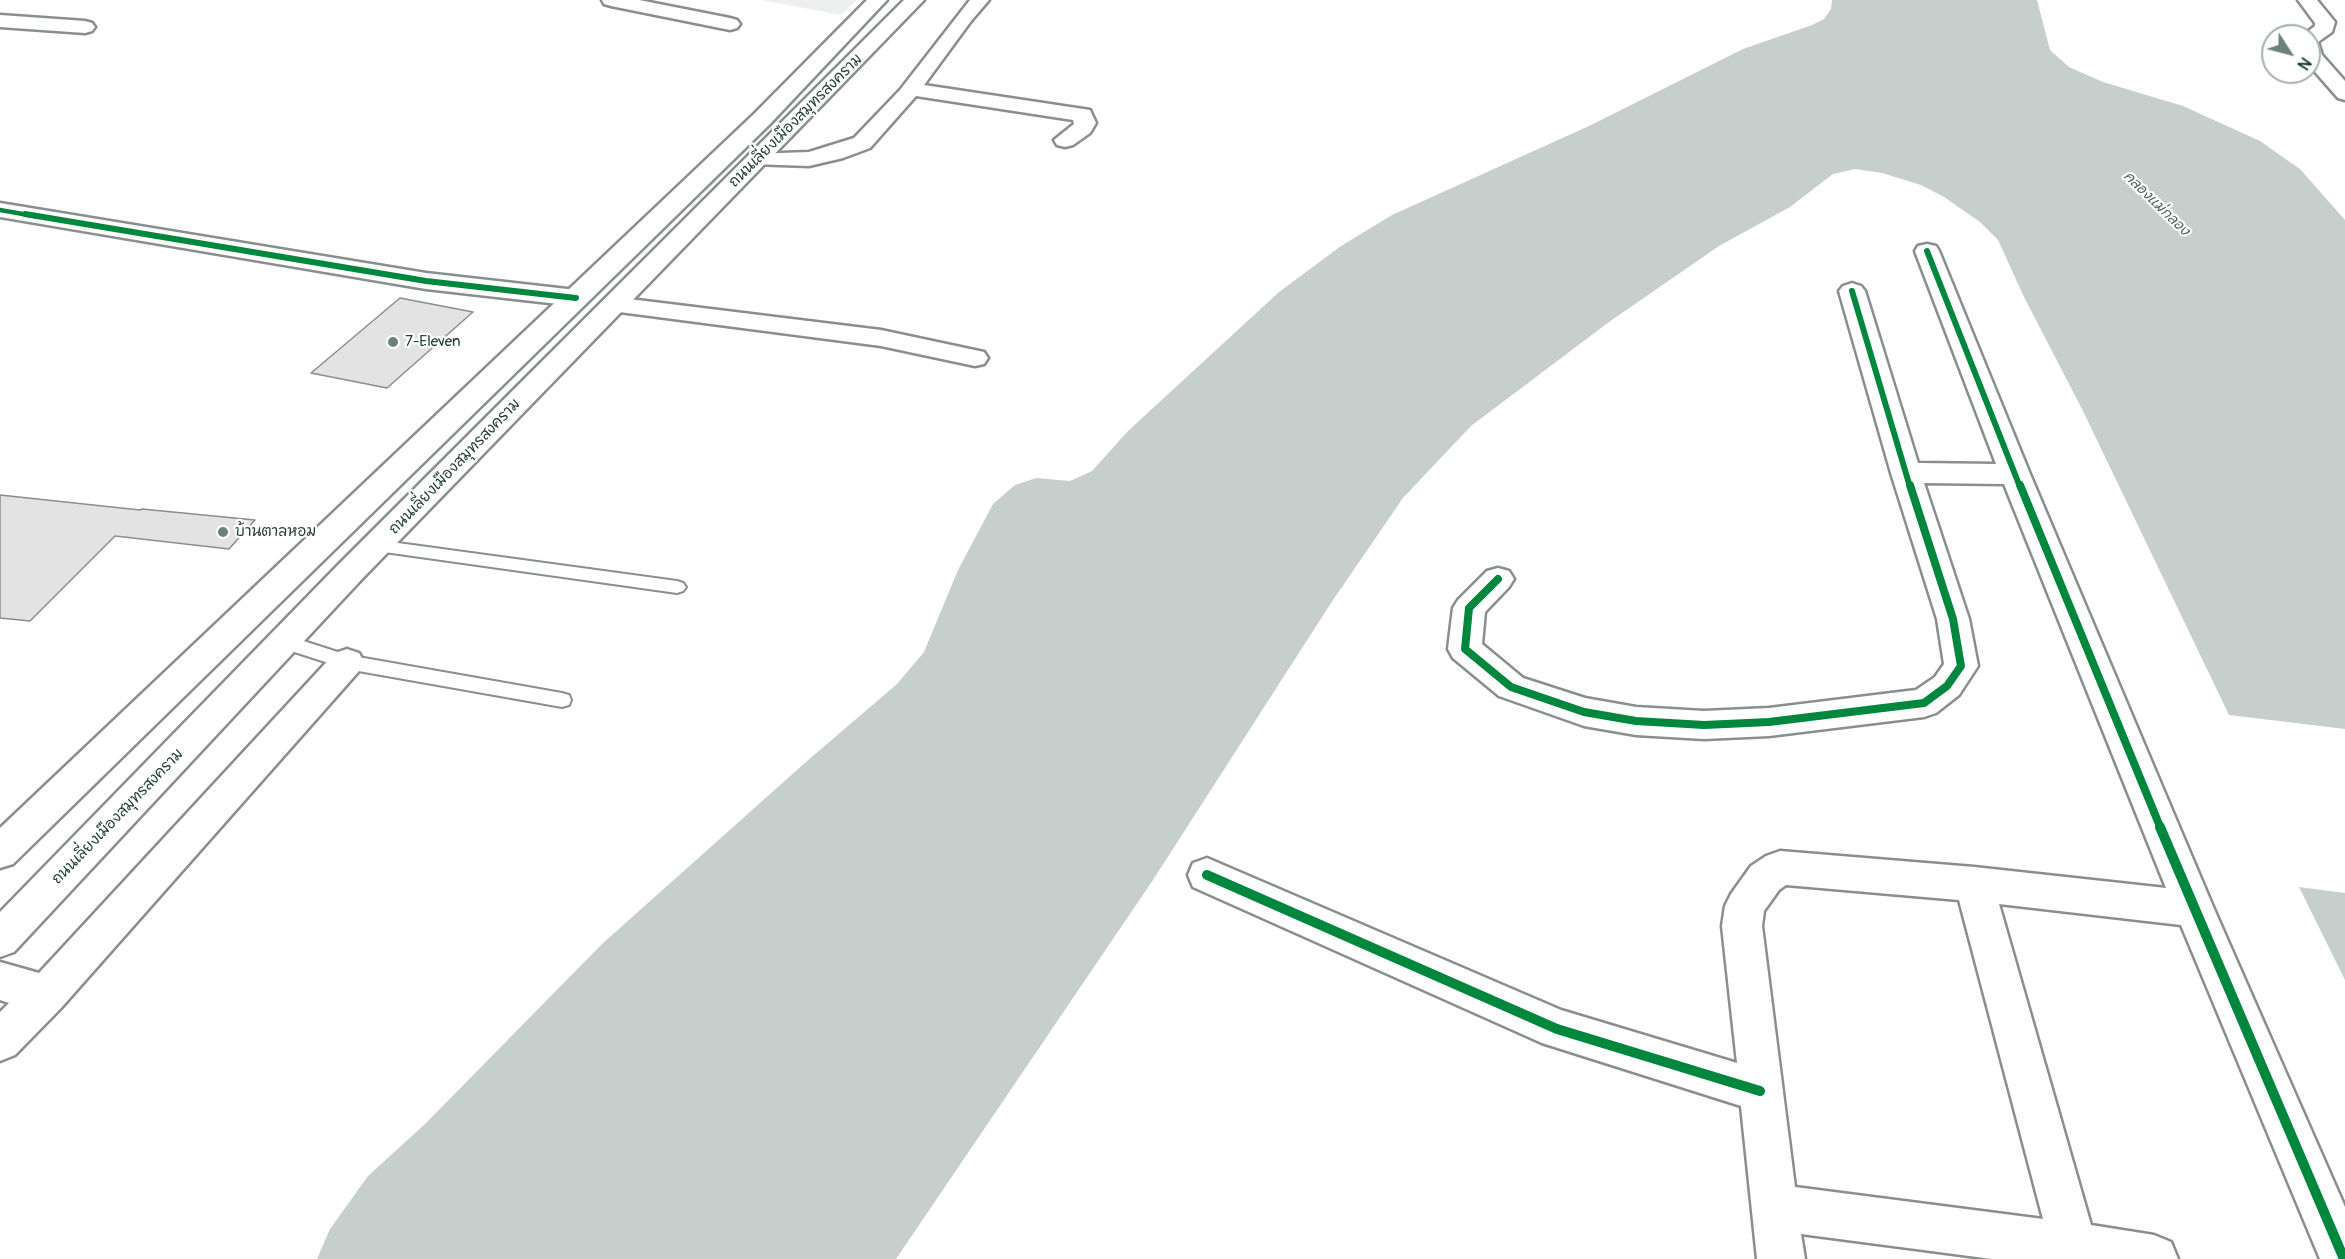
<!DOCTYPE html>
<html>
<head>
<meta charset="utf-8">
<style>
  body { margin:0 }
  #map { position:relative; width:2345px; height:1259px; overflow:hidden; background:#fff; font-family:Pangolin,sans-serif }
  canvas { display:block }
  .north { position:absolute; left:2261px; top:24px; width:60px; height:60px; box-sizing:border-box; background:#fff; border:2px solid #a5b1ae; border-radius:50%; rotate:126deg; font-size:16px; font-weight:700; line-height:24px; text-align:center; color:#1f3d34 }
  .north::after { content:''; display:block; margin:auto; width:21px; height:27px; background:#6d817b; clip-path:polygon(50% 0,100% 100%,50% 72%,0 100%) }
</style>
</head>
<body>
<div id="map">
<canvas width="2345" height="1259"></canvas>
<div class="north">N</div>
</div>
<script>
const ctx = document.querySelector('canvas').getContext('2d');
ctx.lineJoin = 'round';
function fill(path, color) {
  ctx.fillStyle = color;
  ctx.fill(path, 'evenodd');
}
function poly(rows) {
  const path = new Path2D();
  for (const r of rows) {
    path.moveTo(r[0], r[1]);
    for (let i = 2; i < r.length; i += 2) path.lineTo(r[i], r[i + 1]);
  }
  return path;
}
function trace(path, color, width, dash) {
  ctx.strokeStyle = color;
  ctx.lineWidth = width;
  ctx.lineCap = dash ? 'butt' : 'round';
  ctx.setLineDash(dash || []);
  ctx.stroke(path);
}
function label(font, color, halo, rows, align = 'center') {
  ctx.font = font + ' Pangolin,"Playpen Sans Thai",sans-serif';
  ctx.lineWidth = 4.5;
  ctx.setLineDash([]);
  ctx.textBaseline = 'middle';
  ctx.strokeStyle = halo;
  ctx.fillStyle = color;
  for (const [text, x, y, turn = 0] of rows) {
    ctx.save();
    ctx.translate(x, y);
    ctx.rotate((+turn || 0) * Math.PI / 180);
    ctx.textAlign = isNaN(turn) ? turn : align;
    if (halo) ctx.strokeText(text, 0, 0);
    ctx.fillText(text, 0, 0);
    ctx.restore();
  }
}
const built = poly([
  [761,0,857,0,841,15]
]);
const water = poly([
  [1832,0,2037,0,2050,50,2069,67,2103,82,2183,106,2260,141,2300,169,2345,220,2345,729,2229,715,2082,409,2024,297,1998,240,1980,222,1944,197,1921,185,1882,173,1855,169,1833,174,1790,207,1719,246,1609,322,1471,426,1403,498,1331,603,1153,880,896,1259,317,1259,330,1229,368,1176,425,1124,602,944,807,761,897,684,924,652,958,570,993,504,1015,485,1036,478,1070,481,1092,471,1128,431,1279,292,1341,246,1392,215,1589,126,1743,49,1812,25,1824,19,1831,9],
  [2299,887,2345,893,2345,980]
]);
const building = poly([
  [400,298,473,312,387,388,311,373,400,298],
  [0,495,140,510,142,509,255,520,229,549,115,536,30,621,0,618,0,495]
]);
const lane = poly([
  [376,540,677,581,683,583,686,587,683,591,677,593,370,550,368,546,370,542,376,540],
  [285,635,347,655,562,693,569,695,571,700,569,705,562,707,347,669,279,647,276,642,279,637,285,635]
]);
const street = poly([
  [602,0,639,0,730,18,737,20,740,24,737,28,730,30,611,6,604,4,602,0],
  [970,0,989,0,971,21,924,85,1090,110,1096,123,1090,133,1073,145,1065,147,1057,145,1054,140,1074,124,1073,120,916,96,870,148,843,158,809,166,752,164,749,159,752,154,809,152,854,138,900,90,970,0],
  [2298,0,2317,0,2335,22,2332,32,2318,42,2322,55,2345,81,2345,100,2338,98,2309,65,2309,36,2302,36,2315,26,2315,23,2298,0],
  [0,15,85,21,92,23,95,27,92,31,85,33,0,27,0,15],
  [0,203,426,273,576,290,585,293,589,298,585,303,576,306,426,289,0,217,0,203],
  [1927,244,1936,246,1939,251,2030,474,2214,909,2345,1207,2345,1259,2320,1259,2181,925,1999,904,2091,1225,2154,1235,2171,1242,2178,1259,1992,1259,1801,1234,1805,1259,1757,1259,1741,1106,1542,1043,1193,887,1188,875,1193,863,1207,858,1561,1010,1737,1063,1722,926,1725,906,1731,894,1751,866,1766,856,1780,851,1974,867,2166,888,2004,484,1924,483,1969,619,1978,666,1959,695,1936,713,1924,717,1769,736,1704,739,1636,735,1584,726,1499,696,1453,658,1448,649,1453,608,1458,600,1487,571,1498,568,1509,571,1514,579,1509,587,1485,612,1482,644,1523,678,1585,698,1636,707,1704,711,1769,708,1916,690,1935,677,1944,664,1937,619,1891,473,1839,291,1843,286,1852,283,1861,286,1865,291,1918,463,1996,464,1915,251,1918,246,1927,244],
  [1786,885,1959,900,2043,1219,1795,1187,1762,926,1764,911,1779,890,1786,885],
  [613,297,881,330,984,352,988,358,984,364,975,366,881,346,604,310,600,305,604,300,613,297],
  [347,649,359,653,364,662,359,671,61,1008,15,1055,0,1061,0,1012,9,1003,0,1000,0,962,39,973,335,653,347,649]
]);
const secondary = poly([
  [867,0,887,0,770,124,13,864,0,868,0,828,754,114,867,0],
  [904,0,924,0,361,580,14,952,0,957,0,912,339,564,904,0]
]);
const cyclewayFar3 = poly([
  [0,210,34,216]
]);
const cyclewayFar2 = poly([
  [25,214,426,281,576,298],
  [1927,251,2020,487],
  [1852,291,1910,487]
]);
const cyclewayFar1 = poly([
  [2020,485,2161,829],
  [1498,579,1469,608,1465,649,1511,687,1584,712,1636,721,1704,725,1769,722,1924,703,1947,686,1961,666,1953,619,1910,485]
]);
const cycleway = poly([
  [2160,827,2344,1259],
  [1207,875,1557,1029,1760,1091]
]);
const markers = [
  [393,342,6,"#6d817b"],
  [223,532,6,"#6d817b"]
];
const farWaternames = [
  ["คลองแม่กลอง",2156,204,44]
];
const streetNames = [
  ["ถนนเลี่ยงเมืองสมุทรสงคราม",796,121,-45],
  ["ถนนเลี่ยงเมืองสมุทรสงคราม",455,467,-46],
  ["ถนนเลี่ยงเมืองสมุทรสงคราม",118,817,-46]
];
const poiNames = [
  ["7-Eleven",405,342],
  ["บ้านตาลหอม",235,532]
];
fill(built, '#edf0ef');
fill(water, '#c7cfcd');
fill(building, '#e2e3e2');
trace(building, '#898f8d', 1.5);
trace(lane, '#898f8d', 4);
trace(street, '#898f8d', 5);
trace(secondary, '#898f8d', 5);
fill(lane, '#fff');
fill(street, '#fff');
fill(secondary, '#fff');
trace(cyclewayFar3, '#00873e', 4.5);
trace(cyclewayFar2, '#00873e', 6);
trace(cyclewayFar1, '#00873e', 8);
trace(cycleway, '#00873e', 10);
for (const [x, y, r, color] of markers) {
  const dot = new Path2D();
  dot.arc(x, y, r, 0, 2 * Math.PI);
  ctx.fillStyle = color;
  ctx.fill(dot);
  trace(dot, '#fff', 2);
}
label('italic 14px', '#4a625b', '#fff', farWaternames);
label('15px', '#1f3d34', '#fff', streetNames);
label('15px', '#1f3d34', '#fff', poiNames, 'left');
</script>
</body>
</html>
